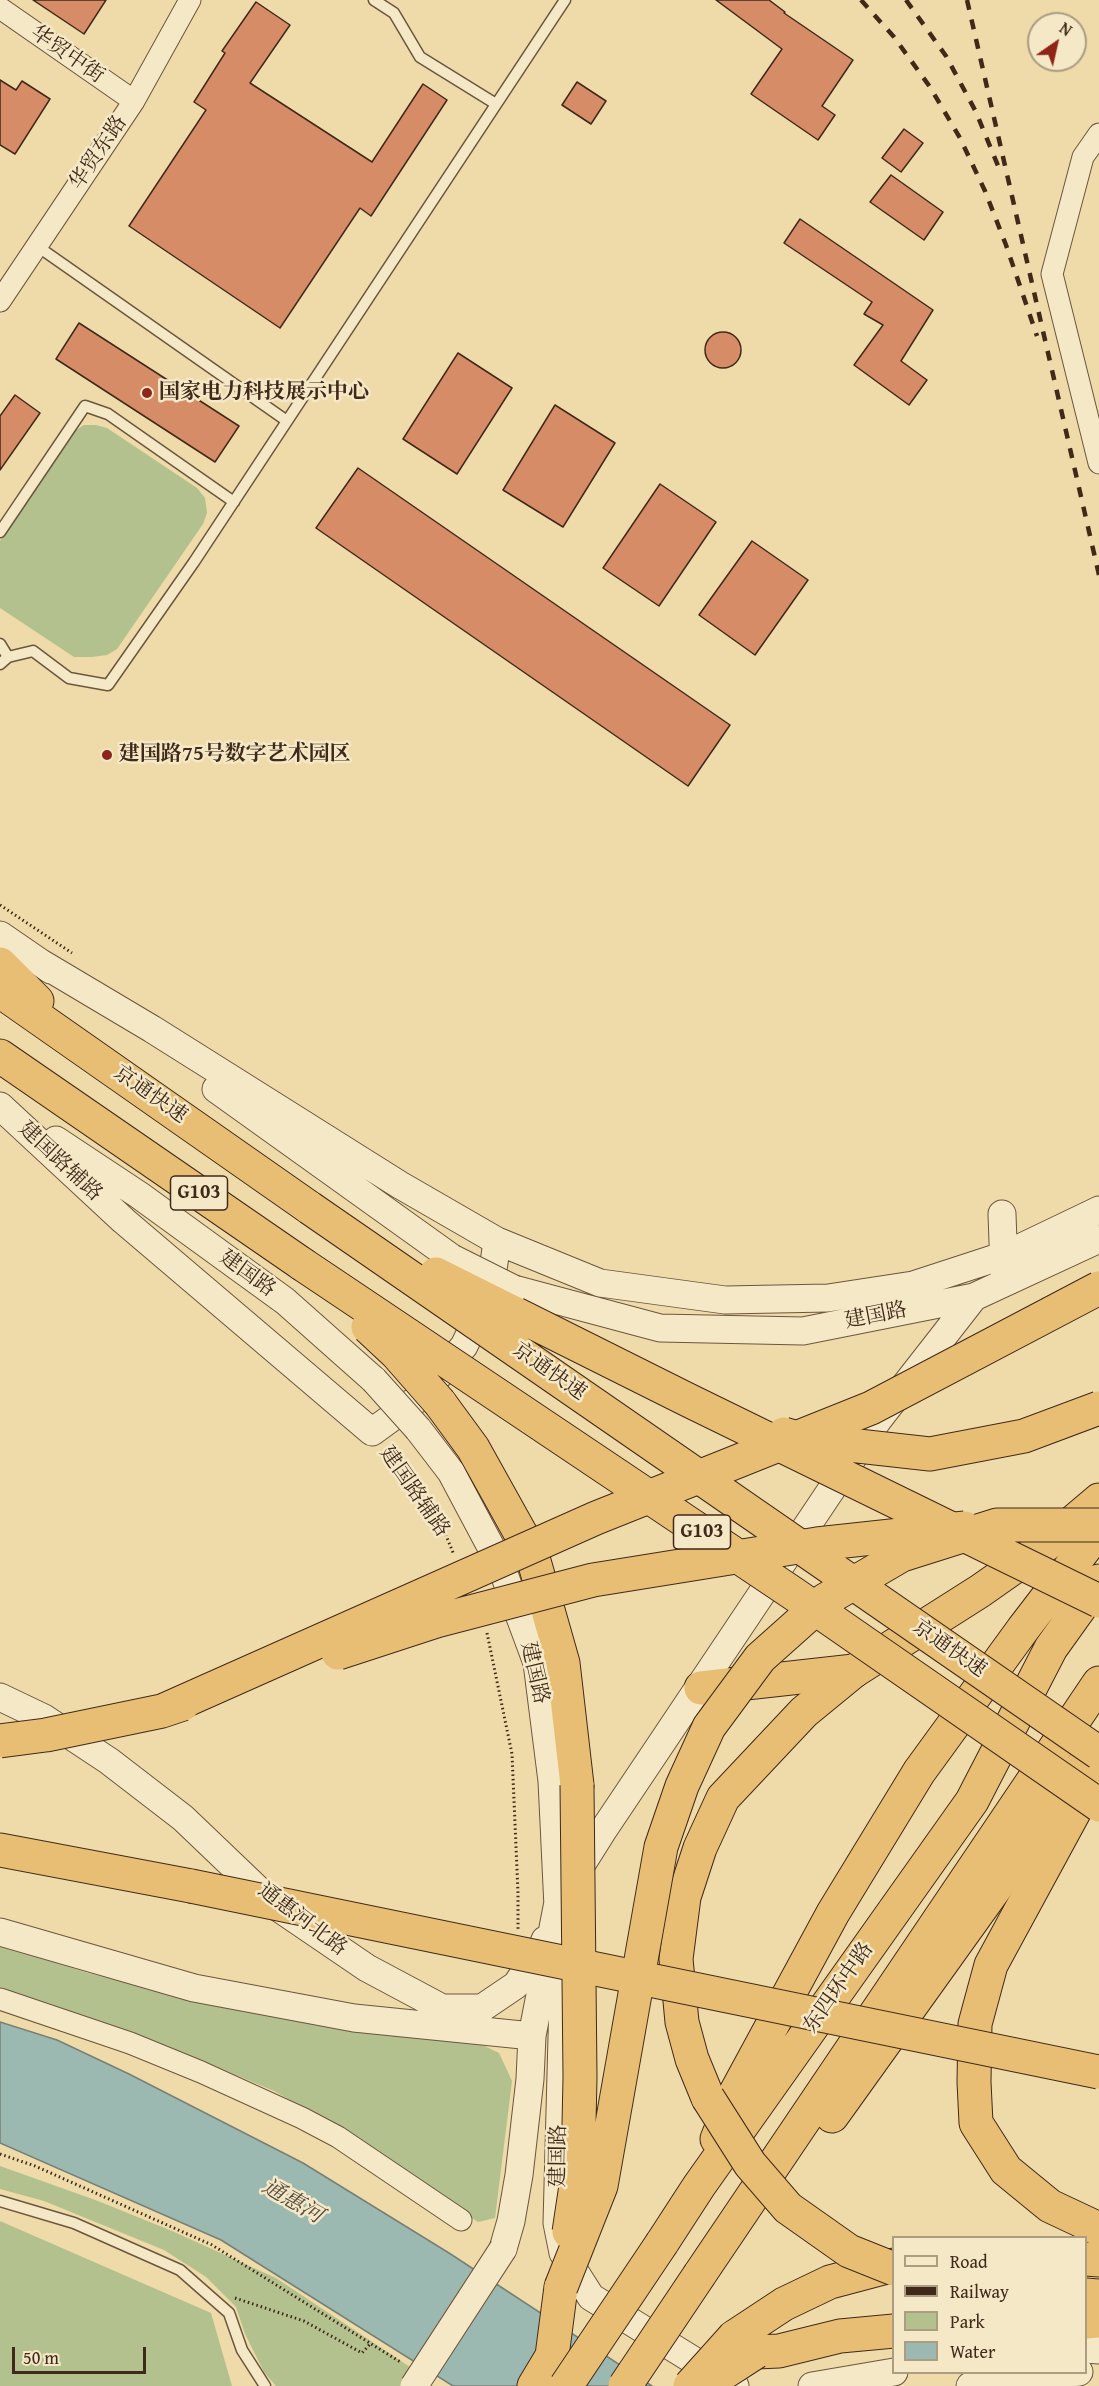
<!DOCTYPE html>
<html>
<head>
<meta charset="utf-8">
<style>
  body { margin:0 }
  #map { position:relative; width:1099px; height:2386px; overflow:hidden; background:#eedba9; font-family:"Gentium Book Plus",serif }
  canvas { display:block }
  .legend { position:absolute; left:892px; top:2236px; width:195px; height:138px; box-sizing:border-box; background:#f4e8c7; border:2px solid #ac9c82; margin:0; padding:8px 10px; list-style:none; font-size:18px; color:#41291a }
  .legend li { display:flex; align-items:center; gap:12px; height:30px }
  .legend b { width:30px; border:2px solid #ac9c82 }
  .north { position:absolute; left:1027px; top:12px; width:60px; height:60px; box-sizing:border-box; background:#f4e8c7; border:2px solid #ac9c82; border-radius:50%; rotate:34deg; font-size:16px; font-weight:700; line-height:24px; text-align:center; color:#41291a }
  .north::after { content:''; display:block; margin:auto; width:21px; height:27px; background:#8f2418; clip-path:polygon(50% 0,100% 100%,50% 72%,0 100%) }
  .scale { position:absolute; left:12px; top:2347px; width:134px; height:27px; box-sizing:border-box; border:3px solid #41291a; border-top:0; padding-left:8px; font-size:18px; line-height:21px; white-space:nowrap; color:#41291a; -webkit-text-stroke:4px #f4e8c7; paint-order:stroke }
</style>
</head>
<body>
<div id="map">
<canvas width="1099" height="2386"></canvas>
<ul class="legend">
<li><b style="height:8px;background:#f4e8c7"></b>Road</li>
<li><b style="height:8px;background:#41291a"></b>Railway</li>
<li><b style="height:16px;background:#b2c18d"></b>Park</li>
<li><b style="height:16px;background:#9cb9b1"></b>Water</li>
</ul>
<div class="north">N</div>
<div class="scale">50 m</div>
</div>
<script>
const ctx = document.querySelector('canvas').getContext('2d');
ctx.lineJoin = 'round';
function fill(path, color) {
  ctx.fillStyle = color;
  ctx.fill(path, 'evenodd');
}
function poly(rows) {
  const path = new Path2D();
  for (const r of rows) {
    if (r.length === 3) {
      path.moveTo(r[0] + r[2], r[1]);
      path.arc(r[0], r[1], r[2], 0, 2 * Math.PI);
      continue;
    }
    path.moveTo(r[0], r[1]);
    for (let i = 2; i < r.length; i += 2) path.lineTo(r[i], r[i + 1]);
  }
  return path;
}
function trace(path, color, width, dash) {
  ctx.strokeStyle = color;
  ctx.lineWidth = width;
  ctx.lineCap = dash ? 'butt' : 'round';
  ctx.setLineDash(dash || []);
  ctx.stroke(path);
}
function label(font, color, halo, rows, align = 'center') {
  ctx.font = font + ' "Gentium Book Plus","Noto Serif SC",serif';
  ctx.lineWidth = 5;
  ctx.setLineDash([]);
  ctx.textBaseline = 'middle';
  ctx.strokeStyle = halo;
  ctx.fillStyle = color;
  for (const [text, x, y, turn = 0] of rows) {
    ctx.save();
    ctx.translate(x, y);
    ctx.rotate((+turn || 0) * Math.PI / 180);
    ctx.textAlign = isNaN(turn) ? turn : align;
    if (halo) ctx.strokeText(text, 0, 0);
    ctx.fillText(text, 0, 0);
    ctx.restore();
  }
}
const green = poly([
  [84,425,96,425,107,428,197,488,205,498,207,513,203,524,117,649,107,655,92,657,74,657,0,608,0,541,73,432],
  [0,1945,88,1973,149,1988,466,2037,499,2053,512,2081,495,2218,478,2222,352,2135,274,2091,150,2039,0,1989],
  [0,2166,98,2201,172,2231,276,2278,413,2369,400,2386,276,2386,264,2372,245,2334,236,2307,206,2277,164,2250,44,2201,0,2189],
  [0,2221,211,2313,232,2386,0,2386]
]);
const water = poly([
  [0,2022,57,2040,129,2074,303,2163,449,2253,652,2386,453,2386,221,2240,0,2143,0,2022]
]);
const building = poly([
  [33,0,106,0,84,34,33,0],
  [716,0,769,0,785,12,784,13,853,60,822,106,835,115,818,140,751,94,782,49,716,0],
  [256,2,290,25,250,83,372,162,423,84,447,100,371,216,360,208,280,328,129,226,206,110,194,102,225,53,222,51,256,2],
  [0,80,16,90,22,81,50,99,15,154,0,145,0,80],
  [577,82,606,101,591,124,562,105,577,82],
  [904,129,923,143,901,172,882,158,904,129],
  [891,175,943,212,924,240,870,202,891,175],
  [800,219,933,310,901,361,927,380,909,405,854,365,883,325,864,314,872,302,784,243,800,219],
  [79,323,239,426,215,462,56,359,79,323],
  [723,350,18],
  [458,353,512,388,457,474,403,439,458,353],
  [15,395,40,413,0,470,0,416,15,395],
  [555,405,615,443,563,527,503,490,555,405],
  [358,468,730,725,688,786,316,528,358,468],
  [660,484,716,522,659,606,603,568,660,484],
  [752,541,808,580,755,655,699,615,752,541]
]);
const path = poly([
  [0,905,72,953],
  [386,1450,443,1528,454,1555],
  [487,1633,512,1754,518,1893,518,1929],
  [0,2154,35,2166,212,2245,402,2363],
  [235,2298,304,2321,362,2353,370,2344]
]);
const service = poly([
  [374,0,394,13,420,57,496,104],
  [37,246,287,421],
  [0,532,85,406,108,414,234,502],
  [0,644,8,657],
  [0,664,8,657,33,651,69,678,108,685,194,562,565,0],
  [0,2201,74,2223,180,2270,229,2313,242,2350,265,2386]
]);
const minor = poly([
  [0,8,134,101],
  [1099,134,1083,157,1052,274,1099,463],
  [0,301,134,101,190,0],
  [0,1999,130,2043,201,2072,302,2118,338,2137,461,2220]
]);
const tertiary = poly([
  [0,935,51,970],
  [36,960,152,1029,400,1185,497,1241,600,1283,725,1300,828,1298,913,1285,1005,1255,1099,1210],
  [216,1089,452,1258],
  [0,1106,124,1221,372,1432,420,1397,464,1346,490,1292,497,1241],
  [56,1140,139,1195,285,1301,374,1380],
  [1002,1214,1004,1270],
  [514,1289,660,1328,803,1331,974,1297,1099,1239],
  [418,1429,451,1472,501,1566,537,1663,552,1781,558,1907],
  [0,1697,44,1718,109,1761,183,1818,273,1904,367,1968,442,2008,482,2008,516,1985,542,1947,545,1940],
  [0,1932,194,1988,354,2018,532,2036],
  [560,1945,563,2000,557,2223,563,2253,591,2297,735,2386],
  [503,2249,511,2221,519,2175,530,2079,532,2036,558,1902,602,1832,878,1420,974,1297],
  [1086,2349,1099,2350],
  [812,2386,894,2372],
  [970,2386,1079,2372]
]);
const trunk = poly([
  [701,1688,854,1671,980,1591,1047,1544,1099,1500],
  [0,1850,191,1886],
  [832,2116,1085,1763],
  [717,2139,736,2092,833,1913,919,1772,1023,1629,1099,1530],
  [662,2243,699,2186,972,1801,1051,1648,1099,1581],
  [700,2274,1099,1683]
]);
const motorway = poly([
  [0,964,37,1001],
  [0,991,310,1208],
  [0,1056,302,1264],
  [440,1403,473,1448,532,1554,563,1663,577,1785],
  [1099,1766,991,1965,975,2024,974,2082,976,2123,1006,2170,1050,2206,1099,2229],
  [708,2098,692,2059,682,2022,676,1959,684,1897,700,1848,723,1798,804,1712,854,1671],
  [1086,2259,1099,2260],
  [1086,2295,1099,2296],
  [1086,2322,1099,2321],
  [734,2337,784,2304,830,2282,894,2265],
  [756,2352,779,2351,840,2336,894,2331],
  [534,2386,552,2356,561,2287]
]);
const rail = poly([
  [861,0,894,37,930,87,960,138,985,191,1006,245,1037,336],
  [906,0,946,56,976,112,1001,173],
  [967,0,1099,575]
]);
const tertiaryBridge = poly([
  [452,1258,514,1289],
  [374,1380,418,1429],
  [414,2386,503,2249]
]);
const trunkBridge = poly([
  [338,1653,436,1621,593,1580,817,1544,965,1528],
  [162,1711,596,1518,871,1408,1099,1288],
  [0,1741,46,1735,162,1711,183,1704],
  [191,1886,1099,2072],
  [566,2386,662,2243],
  [625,2386,700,2274]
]);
const motorwayBridge = poly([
  [310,1208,1099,1753],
  [302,1264,794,1594,1099,1805],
  [436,1274,686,1399,1099,1601],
  [368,1327,397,1354,440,1403],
  [784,1434,804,1440,930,1454,1024,1436,1099,1408],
  [708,2098,750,2164,788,2208,849,2251,894,2269],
  [569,2232,578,2172,580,2077,577,1785],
  [561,2287,601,2186,661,1847,682,1786,709,1727,760,1658,825,1600,902,1555,997,1525,1099,1525],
  [708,2383,756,2352],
  [690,2386,734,2337]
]);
const markers = [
  [147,393,6,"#8f2418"],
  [107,755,6,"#8f2418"]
];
const shields = [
  [199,1193,57],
  [702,1532,57]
];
const shieldNames = [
  ["G103",199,1193],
  ["G103",702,1532]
];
const streetNames = [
  ["华贸中街",67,55,35],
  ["华贸东路",99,153,-56],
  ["京通快速",150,1095,35],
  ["建国路辅路",60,1162,43],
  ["建国路",247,1274,36],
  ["建国路",876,1316,-11],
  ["京通快速",549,1372,35],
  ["建国路辅路",414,1492,55],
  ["京通快速",949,1649,35],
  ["建国路",534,1673,77],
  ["通惠河北路",302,1920,37],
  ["东四环中路",839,1988,-55],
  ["建国路",559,2156,-89]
];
const poiNames = [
  ["国家电力科技展示中心",159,393],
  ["建国路75号数字艺术园区",119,755]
];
const waterNames = [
  ["通惠河",292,2202,30]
];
fill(green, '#b2c18d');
fill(water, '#9cb9b1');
trace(water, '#787f75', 1.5);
fill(building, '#d68d67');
trace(building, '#41291a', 1.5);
trace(service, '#6c563e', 13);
trace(minor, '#6c563e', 23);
trace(tertiary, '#6c563e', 29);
trace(trunk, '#41291a', 35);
trace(motorway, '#41291a', 35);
trace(path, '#41291a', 3, [1.5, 3]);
trace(service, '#f4e8c7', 10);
trace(minor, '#f4e8c7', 21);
trace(tertiary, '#f4e8c7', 27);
trace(trunk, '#e7be74', 33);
trace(motorway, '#e7be74', 33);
trace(rail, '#41291a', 4.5, [10, 10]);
trace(tertiaryBridge, '#6c563e', 29, []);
trace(trunkBridge, '#41291a', 35, []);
trace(motorwayBridge, '#41291a', 35, []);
trace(tertiaryBridge, '#f4e8c7', 27);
trace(trunkBridge, '#e7be74', 33);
trace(motorwayBridge, '#e7be74', 33);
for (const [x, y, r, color] of markers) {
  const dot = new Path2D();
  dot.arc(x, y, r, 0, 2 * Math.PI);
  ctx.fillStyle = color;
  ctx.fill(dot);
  trace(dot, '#f4e8c7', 2);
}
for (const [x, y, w] of shields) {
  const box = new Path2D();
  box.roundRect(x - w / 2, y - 17, w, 34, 4.5);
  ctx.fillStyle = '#f4e8c7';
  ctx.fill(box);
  trace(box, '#41291a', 1.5);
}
label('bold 20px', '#41291a', null, shieldNames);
label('21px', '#41291a', '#f4e8c7', streetNames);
label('bold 21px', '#41291a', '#f4e8c7', poiNames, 'left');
label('italic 22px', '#584d40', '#f4e8c7', waterNames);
</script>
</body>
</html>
